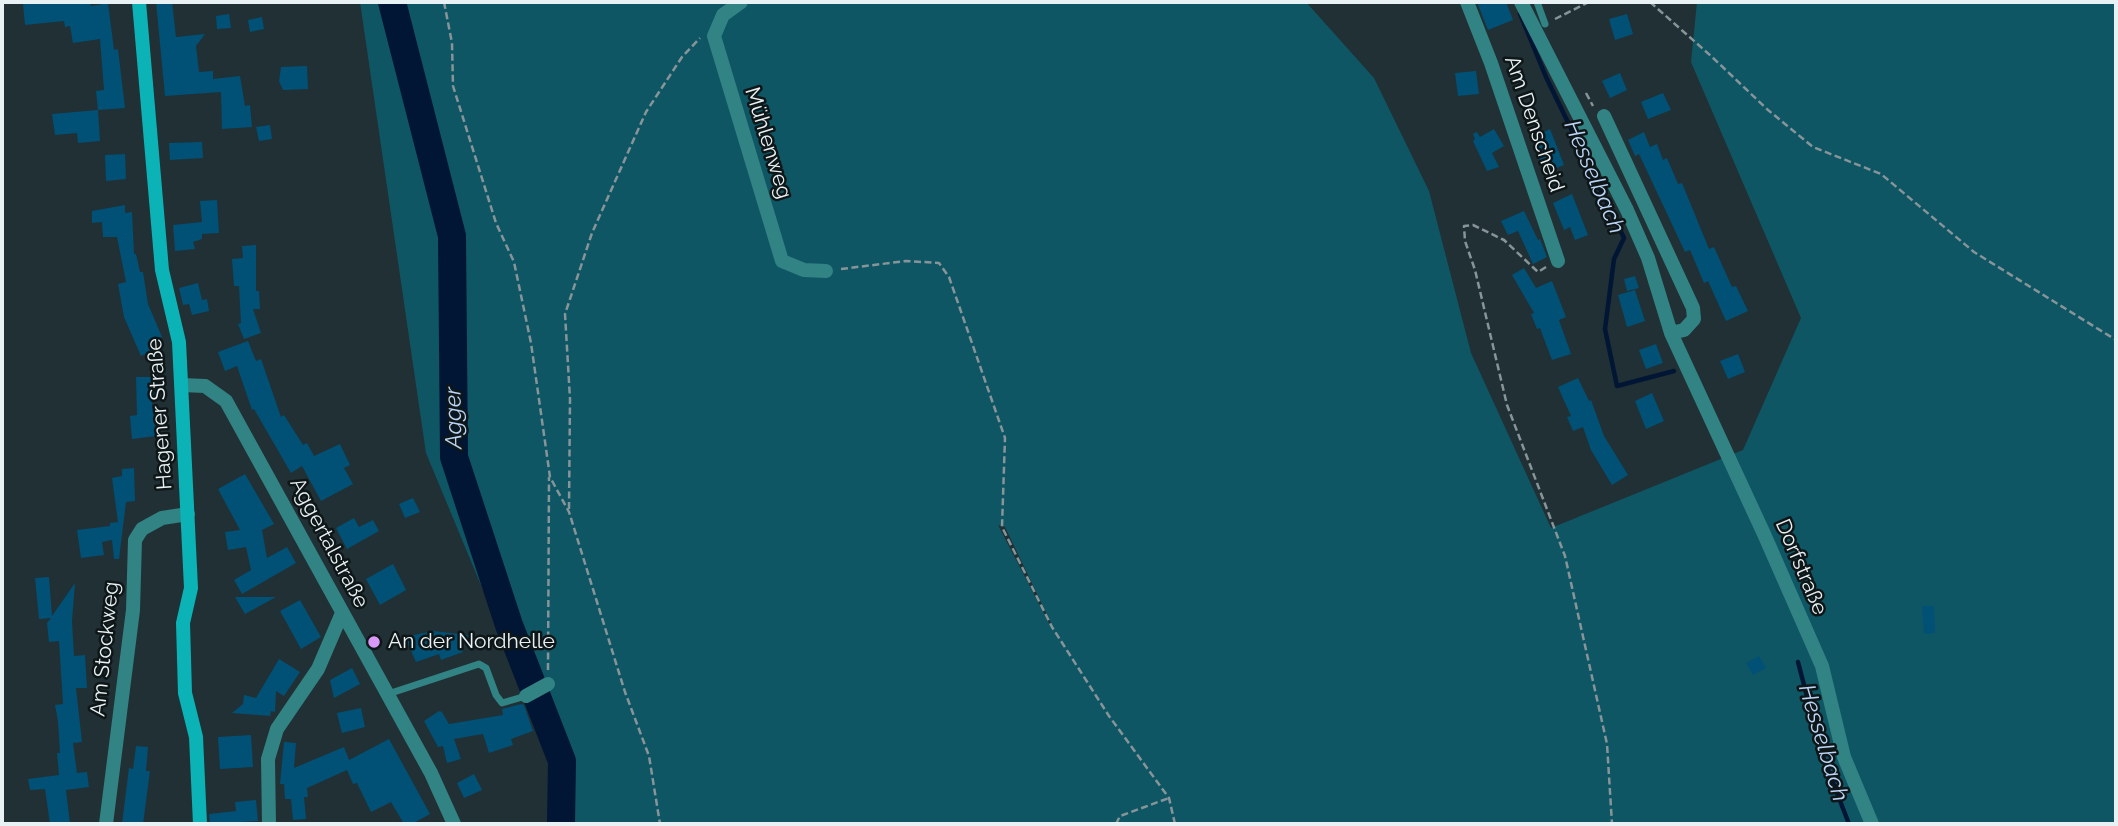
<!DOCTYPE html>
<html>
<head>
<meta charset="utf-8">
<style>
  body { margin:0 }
  #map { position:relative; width:2118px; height:826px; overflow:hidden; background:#203034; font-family:Raleway,sans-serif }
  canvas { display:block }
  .frame { position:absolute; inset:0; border:4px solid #e8f2f5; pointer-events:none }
</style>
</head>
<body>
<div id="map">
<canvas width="2118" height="826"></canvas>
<div class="frame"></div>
</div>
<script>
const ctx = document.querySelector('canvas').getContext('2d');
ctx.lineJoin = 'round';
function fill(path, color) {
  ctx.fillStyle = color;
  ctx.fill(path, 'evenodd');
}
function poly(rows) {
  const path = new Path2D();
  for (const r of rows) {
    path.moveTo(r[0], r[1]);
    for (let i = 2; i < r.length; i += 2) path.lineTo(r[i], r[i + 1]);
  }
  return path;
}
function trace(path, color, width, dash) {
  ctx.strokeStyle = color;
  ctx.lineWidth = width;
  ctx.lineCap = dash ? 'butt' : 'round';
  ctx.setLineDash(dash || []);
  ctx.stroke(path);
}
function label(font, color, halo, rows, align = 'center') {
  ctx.font = font + ' Raleway,sans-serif';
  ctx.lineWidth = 5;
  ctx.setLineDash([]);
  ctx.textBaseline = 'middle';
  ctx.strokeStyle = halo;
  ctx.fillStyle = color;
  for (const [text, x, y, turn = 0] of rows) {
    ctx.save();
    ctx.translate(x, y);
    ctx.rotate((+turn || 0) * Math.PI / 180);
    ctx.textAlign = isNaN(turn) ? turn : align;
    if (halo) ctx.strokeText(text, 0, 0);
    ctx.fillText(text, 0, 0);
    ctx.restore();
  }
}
const green = poly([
  [360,2,737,2,717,18,712,38,781,265,785,264,717,36,726,15,744,2,1306,2,1374,78,1429,191,1471,353,1551,528,1743,450,1801,318,1691,62,1697,2,2116,2,2116,824,561,824,552,756,426,453],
  [998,525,1005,527,1052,625,1050,625]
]);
const stream = poly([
  [1520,14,1546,77,1624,238,1614,259,1605,329,1617,386,1674,371],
  [1798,662,1822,754,1849,824]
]);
const river = poly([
  [392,2,452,236,454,457,509,625,562,761,561,824]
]);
const building = poly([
  [49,2,90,2,91,6,108,3,114,50,118,49,125,108,98,110,100,141,78,143,77,133,55,135,52,114,98,110,96,91,104,90,100,39,73,43,70,26,65,27,64,21,25,25,23,4],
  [156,2,172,2,176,37,205,34,196,46,199,72,213,71,213,79,240,76,245,106,250,105,252,127,222,129,221,92,165,96],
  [1477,2,1506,2,1513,20,1488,30],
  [229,14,231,28,217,29,216,16],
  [1627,14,1633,34,1615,40,1609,19],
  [262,17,264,29,250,32,248,20],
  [307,66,308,89,283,90,279,81,281,67],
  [1476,71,1479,94,1458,96,1455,73],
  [1620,73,1627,90,1610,98,1602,81],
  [1663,93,1671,110,1648,119,1641,102],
  [270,125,272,139,259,141,256,127],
  [1494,129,1504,146,1492,153,1499,167,1487,171,1473,141,1475,139,1473,134,1477,132,1480,137],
  [1550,129,1564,165,1545,173,1531,138],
  [1644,132,1650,147,1657,144,1663,160,1667,158,1678,184,1682,183,1709,249,1714,247,1732,287,1736,286,1748,311,1726,321,1708,281,1704,283,1690,250,1685,252,1639,154,1635,156,1628,140],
  [202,142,203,158,170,160,169,143],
  [125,154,126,179,106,181,105,155],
  [1572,194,1588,235,1575,240,1570,227,1564,230,1553,203],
  [217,200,219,233,202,234,202,239,193,242,195,249,175,251,173,225,202,222,200,201],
  [125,205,125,213,132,212,134,254,136,254,140,272,143,272,148,304,162,337,157,339,160,348,141,356,124,317,118,284,126,282,117,237,103,237,102,222,92,223,92,211],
  [1524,211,1538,240,1540,239,1547,257,1533,264,1518,231,1508,235,1501,221],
  [256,245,256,291,259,291,260,309,253,309,261,333,244,339,238,324,241,323,239,286,234,286,232,259,243,258,242,246],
  [1524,268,1536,288,1552,281,1566,317,1559,320,1571,354,1552,360,1540,328,1537,329,1531,314,1534,313,1512,275],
  [1635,276,1639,288,1627,291,1624,279],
  [198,283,202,300,207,299,209,311,192,315,189,304,183,305,179,288],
  [1635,290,1645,321,1627,327,1618,295],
  [248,341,256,361,261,359,281,417,284,415,303,445,307,443,314,456,340,444,350,465,344,468,353,484,321,501,302,466,291,473,254,409,252,410,237,366,225,371,218,352],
  [1656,344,1663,363,1646,369,1639,350],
  [1738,354,1745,372,1728,379,1720,361],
  [136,377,156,377,157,396,151,396,156,436,132,439,130,416,137,415],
  [1578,378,1589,401,1591,400,1604,436,1628,475,1612,485,1591,450,1583,427,1573,431,1567,417,1571,416,1558,387],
  [1652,393,1664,421,1646,429,1635,401],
  [134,468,135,501,126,502,119,559,114,559,112,540,102,542,104,555,81,558,77,530,110,526,110,523,118,522,112,478,122,476,122,469],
  [245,474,274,524,262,530,267,558,287,547,296,563,242,594,234,580,251,570,246,547,228,550,225,532,240,530,218,489],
  [413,498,420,512,405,518,399,504],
  [354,518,359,527,373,520,379,531,347,549,336,528],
  [393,564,406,590,380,605,366,579],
  [49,577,52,616,75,583,72,621,74,656,85,655,87,688,76,688,82,742,73,743,77,773,87,772,89,787,66,790,70,824,50,824,45,789,30,790,28,779,59,775,57,753,60,753,58,721,55,705,63,704,59,641,49,642,47,623,51,618,39,619,35,578],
  [235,597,276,597,245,614],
  [300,600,321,637,301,649,280,611],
  [1922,606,1934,606,1935,633,1924,634],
  [433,631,476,636,459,643,463,652,441,660,439,654,416,662,405,637],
  [1759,656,1766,668,1753,675,1746,663],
  [279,659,300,672,284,696,276,691,275,712,271,711,270,716,232,713,243,704,244,695,256,698],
  [352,668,360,684,334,698,330,680],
  [521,704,524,705,533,731,511,739,513,745,489,753,483,734,454,739,461,759,447,763,443,746,438,747,424,721,439,711,442,712,449,724,503,715,502,709],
  [361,708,365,727,342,733,337,713],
  [251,735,253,767,220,769,218,737],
  [389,739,430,814,412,824,404,824,391,802,371,812,357,783,353,784,347,770,307,788,308,797,304,797,306,819,293,820,291,799,285,799,284,784,280,784,284,742,296,743,294,768,344,747,349,760],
  [136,746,148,747,146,771,150,771,143,824,122,824,129,768,133,769],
  [474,774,482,790,464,798,457,783],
  [256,800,258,821,210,824,209,814,236,811,235,802]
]);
const path = poly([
  [444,2,452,43,453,86,496,223,514,262,531,343,550,477,569,512,625,692,649,756,660,824],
  [1650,2,1711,56,1768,110,1813,147,1881,174,1974,252,2116,340],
  [1555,19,1589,2],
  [1586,93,1593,106],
  [1546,267,1538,272,1504,240,1473,225,1464,226,1465,241,1475,270,1507,405,1565,556,1607,744,1612,824],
  [841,269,906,261,939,263,949,277,1005,438,1002,527,1052,627,1109,716,1169,798,1175,824],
  [569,509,570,399,565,314,592,233,646,112,682,57,700,38],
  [548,670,549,477],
  [1116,824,1120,816,1169,798]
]);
const lane = poly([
  [1537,2,1545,24],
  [388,694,479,664,486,668,496,695,502,703,526,696]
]);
const street = poly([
  [741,2,723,15,714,36,782,261,804,270,826,271],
  [1467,2,1491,63,1558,261],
  [1521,2,1627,210,1648,258,1671,333,1764,534,1822,666,1844,757,1872,824],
  [1604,116,1693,308,1694,319,1684,330,1671,333],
  [182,385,205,386,226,401,431,773,454,824],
  [526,696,548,684],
  [106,824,133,610,135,540,142,529,162,518,188,514],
  [269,824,268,759,277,729,318,669,342,613]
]);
const secondary = poly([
  [139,2,162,270,179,342,191,588,183,623,185,693,196,737,200,824]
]);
const markers = [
  [374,642,7,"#d99af7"]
];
const streetNames = [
  ["Am Denscheid",1534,124,71],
  ["Mühlenweg",768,143,73],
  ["Hagener Straße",160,414,-94],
  ["Aggertalstraße",329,543,62],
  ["Dorfstraße",1801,567,67],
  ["Am Stockweg",105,649,-84]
];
const poiNames = [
  ["An der Nordhelle",388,642]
];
const waterNames = [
  ["Hesselbach",1594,177,67],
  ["Agger",454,418,-91],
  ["Hesselbach",1823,743,73]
];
fill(green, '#0f5665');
trace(stream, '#011635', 4.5);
trace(river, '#011635', 28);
fill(building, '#005175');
trace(path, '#879498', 2.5, [7, 3.5]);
trace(lane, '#318384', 7);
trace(street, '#318384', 14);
trace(secondary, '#0bb3b6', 14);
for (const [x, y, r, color] of markers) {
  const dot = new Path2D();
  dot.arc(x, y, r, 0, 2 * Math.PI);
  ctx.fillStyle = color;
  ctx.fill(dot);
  trace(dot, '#0f1618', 2.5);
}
label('21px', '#e8f2f5', '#0f1618', streetNames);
label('21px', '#e8f2f5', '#0f1618', poiNames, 'left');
label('italic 23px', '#b9d4f7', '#0f1618', waterNames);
</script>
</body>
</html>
